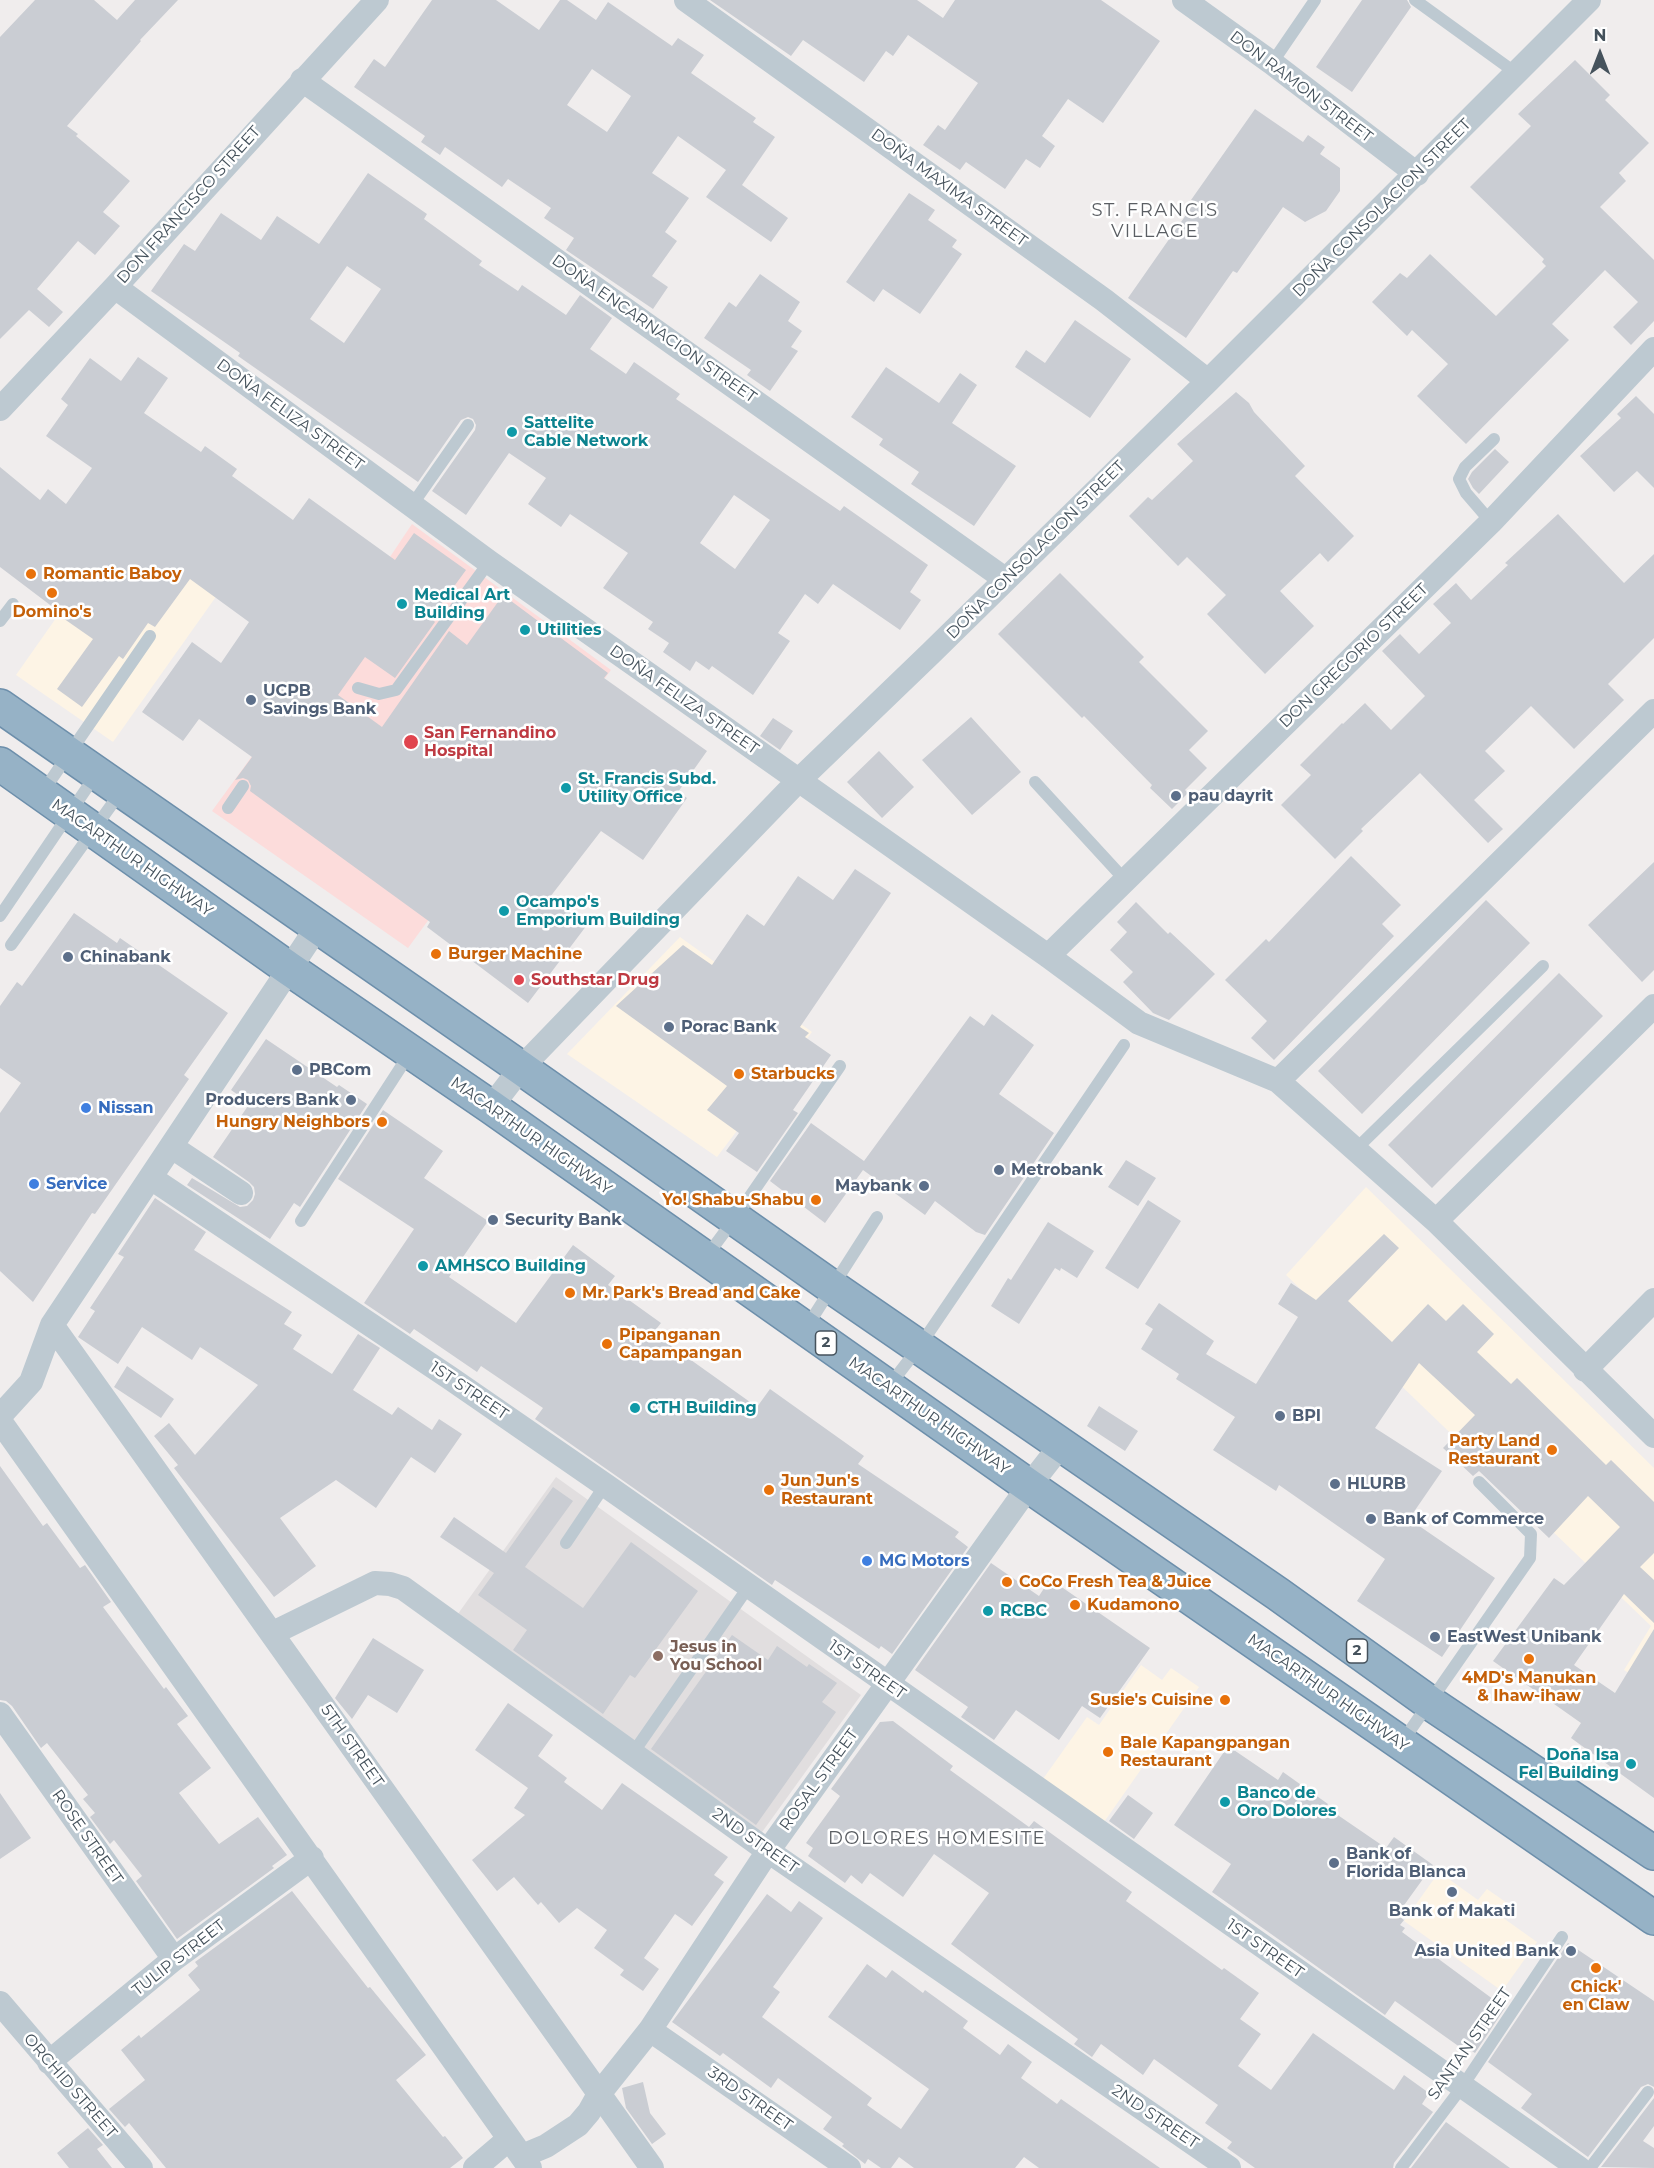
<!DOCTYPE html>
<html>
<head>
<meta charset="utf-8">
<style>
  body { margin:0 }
  #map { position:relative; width:1654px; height:2168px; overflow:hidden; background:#f0eded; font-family:Montserrat,sans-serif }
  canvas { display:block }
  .north { position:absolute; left:1570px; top:24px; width:60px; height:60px; -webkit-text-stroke:4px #fff; paint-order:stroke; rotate:0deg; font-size:16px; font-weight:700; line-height:24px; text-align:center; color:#45525c }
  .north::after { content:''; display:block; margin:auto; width:21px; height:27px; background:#45525c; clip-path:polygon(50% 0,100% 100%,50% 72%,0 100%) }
</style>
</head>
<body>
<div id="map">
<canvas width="1654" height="2168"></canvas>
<div class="north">N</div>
</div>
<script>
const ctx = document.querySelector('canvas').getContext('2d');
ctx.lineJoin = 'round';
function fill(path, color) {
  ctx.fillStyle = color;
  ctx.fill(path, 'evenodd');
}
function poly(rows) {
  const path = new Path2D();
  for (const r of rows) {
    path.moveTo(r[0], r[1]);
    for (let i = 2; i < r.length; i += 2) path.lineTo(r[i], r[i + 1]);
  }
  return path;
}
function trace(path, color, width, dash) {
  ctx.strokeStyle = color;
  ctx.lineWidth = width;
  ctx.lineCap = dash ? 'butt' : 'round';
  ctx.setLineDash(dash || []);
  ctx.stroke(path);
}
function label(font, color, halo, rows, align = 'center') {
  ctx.font = font + ' Montserrat,sans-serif';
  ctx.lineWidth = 5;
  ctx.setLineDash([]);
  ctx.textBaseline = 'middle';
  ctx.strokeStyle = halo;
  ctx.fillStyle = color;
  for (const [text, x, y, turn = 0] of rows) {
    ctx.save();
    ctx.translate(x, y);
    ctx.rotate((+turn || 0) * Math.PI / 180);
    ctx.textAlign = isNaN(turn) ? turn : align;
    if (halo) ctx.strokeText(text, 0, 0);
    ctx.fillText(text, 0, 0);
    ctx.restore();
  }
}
const commercial = poly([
  [123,523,220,591,113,742,16,675],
  [680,937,812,1032,717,1157,567,1054],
  [1366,1187,1654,1468,1654,1690,1624,1670,1651,1626,1286,1275],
  [1141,1665,1162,1680,1171,1668,1199,1687,1104,1822,1043,1779,1087,1717,1099,1725],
  [1439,1872,1478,1900,1487,1889,1507,1903,1499,1915,1537,1942,1502,1991,1404,1921]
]);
const education = poly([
  [556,1477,861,1695,760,1835,455,1618]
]);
const medical = poly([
  [412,524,611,670,408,948,212,811,311,675]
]);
const building = poly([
  [35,0,94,0,117,20,135,0,178,0,140,40,141,41,67,126,78,134,76,136,130,181,103,212,120,226,95,255,78,241,37,289,63,312,49,327,29,310,0,339,0,37],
  [432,0,496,0,539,30,560,0,567,0,596,20,608,2,672,46,678,38,704,55,691,73,756,118,753,122,775,137,742,185,788,218,771,242,706,197,726,170,678,136,652,173,689,198,665,232,677,241,652,276,668,287,653,309,566,250,574,238,544,218,551,208,508,179,502,187,445,147,440,155,421,142,425,136,354,87,374,59,385,67],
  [592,69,631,96,607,132,567,105],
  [710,0,917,0,943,18,955,0,1101,0,1160,41,1103,123,1068,99,1042,136,1055,146,1040,168,1026,159,1005,189,966,162,960,170,923,145,938,125,945,130,978,83,908,35,893,56,886,51,864,82,803,40,791,56],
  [1362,0,1407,0,1411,7,1352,92,1316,67],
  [1575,60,1610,95,1605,100,1649,143,1619,173,1626,181,1600,207,1654,260,1654,321,1631,345,1613,327,1638,302,1605,270,1552,324,1569,340,1466,444,1417,396,1448,364,1412,330,1407,336,1372,302,1400,273,1407,278,1430,254,1496,316,1546,266,1542,262,1544,259,1470,187,1531,126,1518,114],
  [1255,109,1303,142,1308,135,1325,147,1320,154,1340,168,1340,191,1326,211,1305,222,1283,207,1237,273,1233,271,1186,338,1128,298,1195,202,1191,200],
  [368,173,427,214,424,219,482,261,479,265,518,291,522,285,566,315,580,295,612,318,590,349,626,374,634,362,680,394,676,399,765,460,840,511,844,506,928,565,910,592,921,600,900,630,833,584,818,604,805,594,778,633,790,641,753,695,712,666,709,670,696,661,690,671,663,652,669,643,648,629,653,622,603,588,628,553,570,514,561,527,528,504,546,478,509,453,466,515,432,491,475,430,476,425,473,419,468,417,461,420,418,482,238,356,240,353,151,291,184,244,195,251,221,213,261,240,277,216,319,244],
  [347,266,381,289,344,343,310,319],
  [734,495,770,520,735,569,700,543],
  [909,193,935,210,928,220,957,240,952,247,962,254,920,314,883,289,874,302,846,282],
  [760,274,800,302,788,321,802,331,791,347,798,351,770,391,747,375,751,370,704,338,729,302,736,307],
  [1075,320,1131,359,1090,418,1015,367,1026,350,1045,363],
  [138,357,168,378,144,413,201,452,205,446,237,469,232,476,293,520,309,498,395,560,414,533,466,570,431,618,435,622,395,678,365,657,338,695,382,727,449,631,467,645,503,595,608,673,604,678,707,751,678,792,687,798,643,860,601,831,550,897,587,925,528,1003,427,927,430,922,250,791,251,786,248,780,243,778,235,780,252,757,199,719,183,741,142,712,192,642,221,663,249,622,190,579,155,627,148,623,123,659,119,656,82,707,57,689,93,639,60,616,62,614,0,567,0,467,40,500,48,489,66,504,92,468,46,436,68,405,61,399,90,358,121,381],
  [886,367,939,403,960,373,977,385,952,423,1016,466,974,526,911,484,919,472,879,445,883,439,851,417],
  [1236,392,1249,403,1254,412,1305,466,1295,476,1354,536,1328,562,1320,553,1280,591,1314,626,1265,674,1207,614,1226,595,1187,557,1178,566,1129,516,1148,497,1152,500,1193,461,1177,444],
  [1636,396,1654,414,1654,488,1637,471,1614,492,1580,456,1621,418,1617,414],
  [1495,449,1509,462,1479,494,1473,488,1468,479,1472,472],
  [1558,514,1624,583,1654,554,1654,638,1608,684,1624,700,1574,749,1531,706,1485,751,1505,771,1474,800,1503,829,1488,843,1420,773,1361,829,1363,831,1335,859,1281,805,1311,775,1300,765,1342,723,1343,724,1365,703,1391,730,1425,696,1382,651,1400,634,1419,654,1451,623,1433,604,1456,583,1471,600,1508,565,1505,563],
  [1060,573,1144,657,1139,662,1208,731,1189,750,1207,768,1185,790,1188,793,1172,809,1150,788,1152,785,1084,716,1082,718,998,634],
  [971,717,1021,772,972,815,922,760],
  [773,718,793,731,780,750,760,736],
  [879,751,914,787,882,818,847,782],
  [1351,856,1401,905,1382,924,1394,936,1274,1060,1251,1038,1267,1021,1225,980,1266,939,1269,942],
  [1654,862,1654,970,1642,982,1588,925],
  [855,869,891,893,800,1027,809,1033,805,1037,831,1055,793,1110,798,1113,757,1172,726,1151,739,1133,707,1110,727,1086,616,1006,683,945,712,965,747,914,764,926,798,876,833,900],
  [1486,900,1530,943,1362,1114,1318,1071],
  [1136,902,1168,934,1170,932,1215,974,1169,1020,1153,1013,1123,982,1133,972,1110,950,1127,932,1117,922],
  [74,913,117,943,120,938,228,1013,184,1075,189,1079,95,1214,92,1213,33,1302,0,1271,0,1113,21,1083,0,1068,0,1006,17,982,22,986],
  [1559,973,1603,1016,1432,1188,1388,1145],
  [992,1014,1034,1045,999,1094,1054,1133,985,1235,976,1232,935,1201,925,1215,863,1170,825,1223,770,1181,811,1123,864,1161,970,1016,984,1026],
  [266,1039,337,1087,339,1085,367,1104,300,1207,294,1203,270,1239,187,1185,192,1178,240,1207,247,1206,253,1200,255,1194,254,1187,249,1182,213,1157,250,1103,231,1090],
  [383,1110,443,1151,424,1178,488,1221,449,1277,516,1323,573,1245,615,1276,608,1285,661,1323,653,1333,757,1407,770,1389,864,1456,858,1464,959,1532,955,1537,968,1547,892,1654,881,1646,879,1649,775,1580,772,1585,535,1419,543,1408,481,1366,477,1372,414,1329,410,1334,364,1303,414,1229,338,1179],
  [1126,1160,1156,1178,1138,1206,1108,1187],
  [155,1198,206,1232,194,1250,292,1312,284,1324,302,1335,293,1349,332,1374,358,1334,380,1348,353,1390,392,1415,398,1407,432,1430,439,1419,462,1434,435,1473,411,1457,376,1508,336,1480,280,1518,316,1566,274,1597,174,1468,178,1465,154,1436,169,1423,195,1455,258,1385,200,1347,192,1360,142,1327,118,1364,78,1337,95,1311,90,1308,124,1257,118,1254],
  [1148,1200,1181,1221,1138,1289,1105,1268],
  [1048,1222,1094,1251,1077,1278,1061,1268,1060,1271,1055,1268,1019,1324,991,1306,1008,1278,1011,1280],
  [1384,1234,1399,1248,1348,1301,1392,1342,1428,1304,1446,1321,1463,1304,1494,1334,1477,1352,1511,1384,1517,1378,1606,1465,1611,1460,1654,1502,1654,1553,1640,1567,1654,1580,1654,1623,1624,1594,1574,1665,1615,1693,1654,1629,1654,1798,1571,1738,1581,1723,1493,1661,1554,1578,1564,1585,1620,1527,1588,1496,1549,1538,1479,1471,1473,1476,1443,1448,1475,1415,1419,1363,1375,1428,1442,1471,1409,1519,1495,1578,1442,1657,1357,1601,1385,1559,1279,1485,1276,1491,1213,1450,1235,1417,1176,1379,1179,1374,1141,1349,1153,1329,1145,1324,1159,1303,1214,1341,1206,1354,1256,1384,1298,1317,1278,1304,1291,1283,1316,1300],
  [127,1366,174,1399,161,1418,114,1387],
  [1099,1406,1138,1431,1125,1451,1087,1426],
  [0,1466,43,1526,47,1523,80,1568,85,1565,111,1602,103,1607,164,1689,166,1687,188,1716,177,1724,211,1768,179,1793,219,1844,258,1817,287,1855,272,1866,274,1868,177,1939,136,1881,142,1876,114,1840,110,1844,90,1817,95,1813,83,1799,88,1795,47,1743,41,1748,12,1706,6,1701,0,1700],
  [553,1487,573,1501,525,1567,583,1608,631,1542,698,1591,635,1678,630,1675,603,1714,513,1650,527,1630,478,1595,494,1573,440,1537,454,1517,506,1553],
  [991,1563,1039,1596,1050,1579,1150,1648,1100,1718,1082,1706,1059,1740,1016,1710,994,1740,961,1717,968,1707,915,1670],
  [732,1635,768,1660,777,1646,807,1667,809,1664,837,1683,822,1702,836,1712,756,1825,651,1749],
  [373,1638,424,1670,397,1713,368,1695,352,1719,335,1698],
  [508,1703,553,1735,538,1756,567,1778,564,1782,602,1810,622,1783,728,1857,714,1875,724,1882,692,1926,675,1914,644,1958,659,1969,643,1991,620,1975,624,1970,594,1948,607,1930,577,1908,559,1923,541,1902,538,1905,514,1877,497,1891,472,1860,525,1815,514,1808,528,1788,475,1750],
  [893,1721,953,1766,950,1770,1029,1827,1034,1821,1132,1892,1126,1901,1222,1970,1224,1968,1259,1993,1240,2019,1261,2034,1238,2066,1271,2090,1313,2033,1394,2090,1404,2075,1429,2093,1422,2104,1433,2112,1394,2163,1393,2168,1255,2168,1227,2148,1232,2142,1205,2123,1218,2105,1154,2059,1143,2075,1101,2044,1092,2057,1074,2044,1078,2039,951,1944,989,1893,934,1854,903,1897,870,1873,862,1884,851,1875,845,1883,808,1856,813,1848,806,1843,840,1796,831,1789,880,1722],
  [1228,1746,1278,1780,1283,1772,1328,1804,1326,1807,1386,1848,1394,1837,1433,1865,1397,1915,1404,1920,1400,1925,1405,1928,1402,1932,1505,2008,1475,2053,1466,2047,1464,2050,1395,2001,1385,2015,1212,1892,1231,1864,1174,1825],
  [0,1793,31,1838,0,1859],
  [1128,1795,1153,1813,1134,1839,1109,1821],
  [292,1891,368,1988,370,1987,426,2055,396,2080,443,2137,445,2136,463,2158,450,2168,166,2168,129,2123,125,2127,109,2109,145,2080,121,2050,139,2035,141,2038,200,1990,188,1975,198,1966,195,1962],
  [767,1894,791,1912,799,1901,823,1918,773,1987,780,1992,762,2017,872,2098,867,2105,901,2129,929,2089,828,2017,867,1964,886,1978,892,1970,923,1993,925,1990,968,2021,963,2028,1000,2055,1008,2044,1032,2062,1021,2078,1057,2104,1061,2099,1160,2168,1039,2168,1024,2157,1015,2168,914,2168,899,2157,891,2168,881,2168,868,2159,865,2164,842,2146,844,2144,823,2129,832,2117,778,2078,771,2088,723,2053,720,2056,672,2022],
  [1568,1943,1654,2001,1654,2087,1648,2084,1641,2087,1588,2157,1521,2108,1532,2094,1488,2062],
  [643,2082,650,2113,666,2134,652,2144,626,2108,622,2088],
  [1654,2098,1654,2126,1643,2141,1654,2148,1654,2168,1601,2167],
  [1446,2122,1510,2168,1411,2168],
  [88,2128,103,2145,97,2149,112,2168,69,2168,57,2153]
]);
const service = poly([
  [1415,0,1516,73],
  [1272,63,1315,0],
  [412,505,468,425],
  [1491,522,1466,493,1459,479,1465,467,1494,439],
  [0,621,13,604],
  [358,688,379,694,396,690,489,562],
  [1035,782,1125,880],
  [42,793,150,636],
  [228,808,243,786],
  [0,916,97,773],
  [11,945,120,793],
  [1355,1150,1543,966],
  [301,1221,410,1053],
  [706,1257,735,1218,840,1066],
  [806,1328,877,1217],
  [889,1386,919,1347,1124,1045],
  [566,1543,605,1485],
  [1402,1742,1530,1558,1531,1534,1479,1482],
  [633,1753,749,1586],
  [1401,2168,1462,2087,1562,1937],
  [1590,2168,1648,2092]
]);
const minor = poly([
  [686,0,1104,300,1208,381],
  [1184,0,1272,63,1417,174],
  [302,80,1005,579],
  [115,287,489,562,1048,956,1139,1023,1278,1081,1436,1221,1654,1436],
  [0,409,115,287,377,0],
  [1048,956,1491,522,1654,349],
  [1278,1081,1654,711],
  [491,1107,521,1068,798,781,931,653,1208,381,1589,0],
  [172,1147,241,1193],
  [151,1178,450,1378,605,1485,1579,2168],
  [1436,1221,1654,1006],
  [52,1325,652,2168],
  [1585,1370,1654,1300],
  [0,1416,31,1382,52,1325,318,926],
  [0,1421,530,2168],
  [273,1633,375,1583,390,1584,403,1588,768,1851,1229,2168],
  [0,1714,174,1959],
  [0,2003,141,2168],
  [650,2030,849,2168],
  [49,2062,174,1959,312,1858],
  [522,2156,546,2146,578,2125,589,2112,599,2094,650,2030,768,1851,1029,1486,1061,1445],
  [475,2168,509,2139]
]);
const trunk = poly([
  [0,706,521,1068,832,1287,1278,1594,1430,1703,1654,1853],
  [0,764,288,968,491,1107,1029,1486,1654,1918]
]);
const markers = [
  [512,432,6,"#0f9aa8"],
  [31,574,6,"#e8710a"],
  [52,593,6,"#e8710a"],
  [402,604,6,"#0f9aa8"],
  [525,630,6,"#0f9aa8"],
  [251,700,6,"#5c6f8a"],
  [411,742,8,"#e0444e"],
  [566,788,6,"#0f9aa8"],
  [1176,796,6,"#5c6f8a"],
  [504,911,6,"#0f9aa8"],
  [436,954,6,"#e8710a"],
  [68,957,6,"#5c6f8a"],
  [519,980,6,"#e0444e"],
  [669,1027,6,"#5c6f8a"],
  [297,1070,6,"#5c6f8a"],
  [739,1074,6,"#e8710a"],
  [351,1100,6,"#5c6f8a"],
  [86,1108,6,"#3f7fe0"],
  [382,1122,6,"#e8710a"],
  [999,1170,6,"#5c6f8a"],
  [34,1184,6,"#3f7fe0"],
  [924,1186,6,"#5c6f8a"],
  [816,1200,6,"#e8710a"],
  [493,1220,6,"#5c6f8a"],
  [423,1266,6,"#0f9aa8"],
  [570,1293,6,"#e8710a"],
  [607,1344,6,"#e8710a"],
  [635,1408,6,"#0f9aa8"],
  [1280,1416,6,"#5c6f8a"],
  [1552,1450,6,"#e8710a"],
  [1335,1484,6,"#5c6f8a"],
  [769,1490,6,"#e8710a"],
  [1371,1519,6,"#5c6f8a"],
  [867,1561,6,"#3f7fe0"],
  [1007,1582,6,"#e8710a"],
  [1075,1605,6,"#e8710a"],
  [988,1611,6,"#0f9aa8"],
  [1435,1637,6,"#5c6f8a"],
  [658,1656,6,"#8d6e63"],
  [1529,1659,6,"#e8710a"],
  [1225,1700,6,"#e8710a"],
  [1108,1752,6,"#e8710a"],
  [1631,1764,6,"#0f9aa8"],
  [1225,1802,6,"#0f9aa8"],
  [1334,1863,6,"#5c6f8a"],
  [1452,1892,6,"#5c6f8a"],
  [1571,1951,6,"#5c6f8a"],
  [1596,1968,6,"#e8710a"]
];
const shields = [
  [826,1343,21],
  [1357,1651,21]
];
const shieldNames = [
  ["2",826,1343],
  ["2",1357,1651]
];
const streetNames = [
  ["DON RAMON STREET",1301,87,37],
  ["DOÑA MAXIMA STREET",949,188,36],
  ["DON FRANCISCO STREET",189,205,-48],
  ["DOÑA CONSOLACION STREET",1382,208,-45],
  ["DOÑA ENCARNACION STREET",654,329,35],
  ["DOÑA FELIZA STREET",290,415,36],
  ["DOÑA CONSOLACION STREET",1036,550,-45],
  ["DON GREGORIO STREET",1354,656,-44],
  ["DOÑA FELIZA STREET",684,700,35],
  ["MACARTHUR HIGHWAY",132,858,35],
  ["MACARTHUR HIGHWAY",531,1136,35],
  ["1ST STREET",469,1391,34],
  ["MACARTHUR HIGHWAY",929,1416,35],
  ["1ST STREET",867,1670,35],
  ["MACARTHUR HIGHWAY",1328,1693,35],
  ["5TH STREET",352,1746,55],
  ["ROSAL STREET",819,1780,-54],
  ["ROSE STREET",87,1837,55],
  ["2ND STREET",755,1841,35],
  ["1ST STREET",1265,1949,35],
  ["TULIP STREET",179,1958,-38],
  ["SANTAN STREET",1470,2044,-55],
  ["ORCHID STREET",70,2086,49],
  ["3RD STREET",750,2099,35],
  ["2ND STREET",1155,2117,34]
];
const cultureNames = [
  ["Sattelite",524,423],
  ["Cable Network",524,441],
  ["Medical Art",414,595],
  ["Building",414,613],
  ["Utilities",537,630],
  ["St. Francis Subd.",578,779],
  ["Utility Office",578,797],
  ["Ocampo's",516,902],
  ["Emporium Building",516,920],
  ["AMHSCO Building",435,1266],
  ["CTH Building",647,1408],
  ["RCBC",1000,1611],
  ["Doña Isa",1619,1755,"right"],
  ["Fel Building",1619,1773,"right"],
  ["Banco de",1237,1793],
  ["Oro Dolores",1237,1811]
];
const foodNames = [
  ["Romantic Baboy",43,574],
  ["Domino's",52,612,"center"],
  ["Burger Machine",448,954],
  ["Starbucks",751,1074],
  ["Hungry Neighbors",370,1122,"right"],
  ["Yo! Shabu-Shabu",804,1200,"right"],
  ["Mr. Park's Bread and Cake",582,1293],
  ["Pipanganan",619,1335],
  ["Capampangan",619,1353],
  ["Party Land",1540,1441,"right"],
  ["Restaurant",1540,1459,"right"],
  ["Jun Jun's",781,1481],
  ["Restaurant",781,1499],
  ["CoCo Fresh Tea & Juice",1019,1582],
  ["Kudamono",1087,1605],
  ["4MD's Manukan",1529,1678,"center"],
  ["& Ihaw-ihaw",1529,1696,"center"],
  ["Susie's Cuisine",1213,1700,"right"],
  ["Bale Kapangpangan",1120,1743],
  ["Restaurant",1120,1761],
  ["Chick'",1596,1987,"center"],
  ["en Claw",1596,2005,"center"]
];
const serviceNames = [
  ["UCPB",263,691],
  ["Savings Bank",263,709],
  ["pau dayrit",1188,796],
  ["Chinabank",80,957],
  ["Porac Bank",681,1027],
  ["PBCom",309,1070],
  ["Producers Bank",339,1100,"right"],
  ["Metrobank",1011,1170],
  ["Maybank",912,1186,"right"],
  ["Security Bank",505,1220],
  ["BPI",1292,1416],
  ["HLURB",1347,1484],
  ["Bank of Commerce",1383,1519],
  ["EastWest Unibank",1447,1637],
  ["Bank of",1346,1854],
  ["Florida Blanca",1346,1872],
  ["Bank of Makati",1452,1911,"center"],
  ["Asia United Bank",1559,1951,"right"]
];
const healthNames = [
  ["San Fernandino",424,733],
  ["Hospital",424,751],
  ["Southstar Drug",531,980]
];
const shopNames = [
  ["Nissan",98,1108],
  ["Service",46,1184],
  ["MG Motors",879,1561]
];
const educationNames = [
  ["Jesus in",670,1647],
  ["You School",670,1665]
];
const neighbourhoodNames = [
  ["ST. FRANCIS",1155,211],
  ["VILLAGE",1155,232],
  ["DOLORES HOMESITE",937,1839]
];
fill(commercial, '#fdf4e5');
fill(education, '#e1dedf');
fill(medical, '#fcdcdb');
fill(building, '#cacdd3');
trace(trunk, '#6d8fab', 36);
trace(service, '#bdc9d1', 12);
trace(minor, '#bdc9d1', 24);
trace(trunk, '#96b2c6', 33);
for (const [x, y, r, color] of markers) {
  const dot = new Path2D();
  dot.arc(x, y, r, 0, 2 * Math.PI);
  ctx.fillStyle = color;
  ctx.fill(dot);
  trace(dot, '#fff', 2);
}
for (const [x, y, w] of shields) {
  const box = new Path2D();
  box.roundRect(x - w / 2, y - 12, w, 24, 4.5);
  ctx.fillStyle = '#fff';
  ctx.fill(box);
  trace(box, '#45525c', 1.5);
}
label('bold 15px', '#45525c', null, shieldNames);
label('16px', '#45525c', '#fff', streetNames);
label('bold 16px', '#0d838f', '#fff', cultureNames, 'left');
label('bold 16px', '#c56008', '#fff', foodNames, 'left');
label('bold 16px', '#4e5e75', '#fff', serviceNames, 'left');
label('bold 16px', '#be3a42', '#fff', healthNames, 'left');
label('bold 16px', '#366cbe', '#fff', shopNames, 'left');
label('bold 16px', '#785e54', '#fff', educationNames, 'left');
ctx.letterSpacing = '1.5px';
label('18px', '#5a5e63', '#fff', neighbourhoodNames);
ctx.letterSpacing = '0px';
</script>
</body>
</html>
